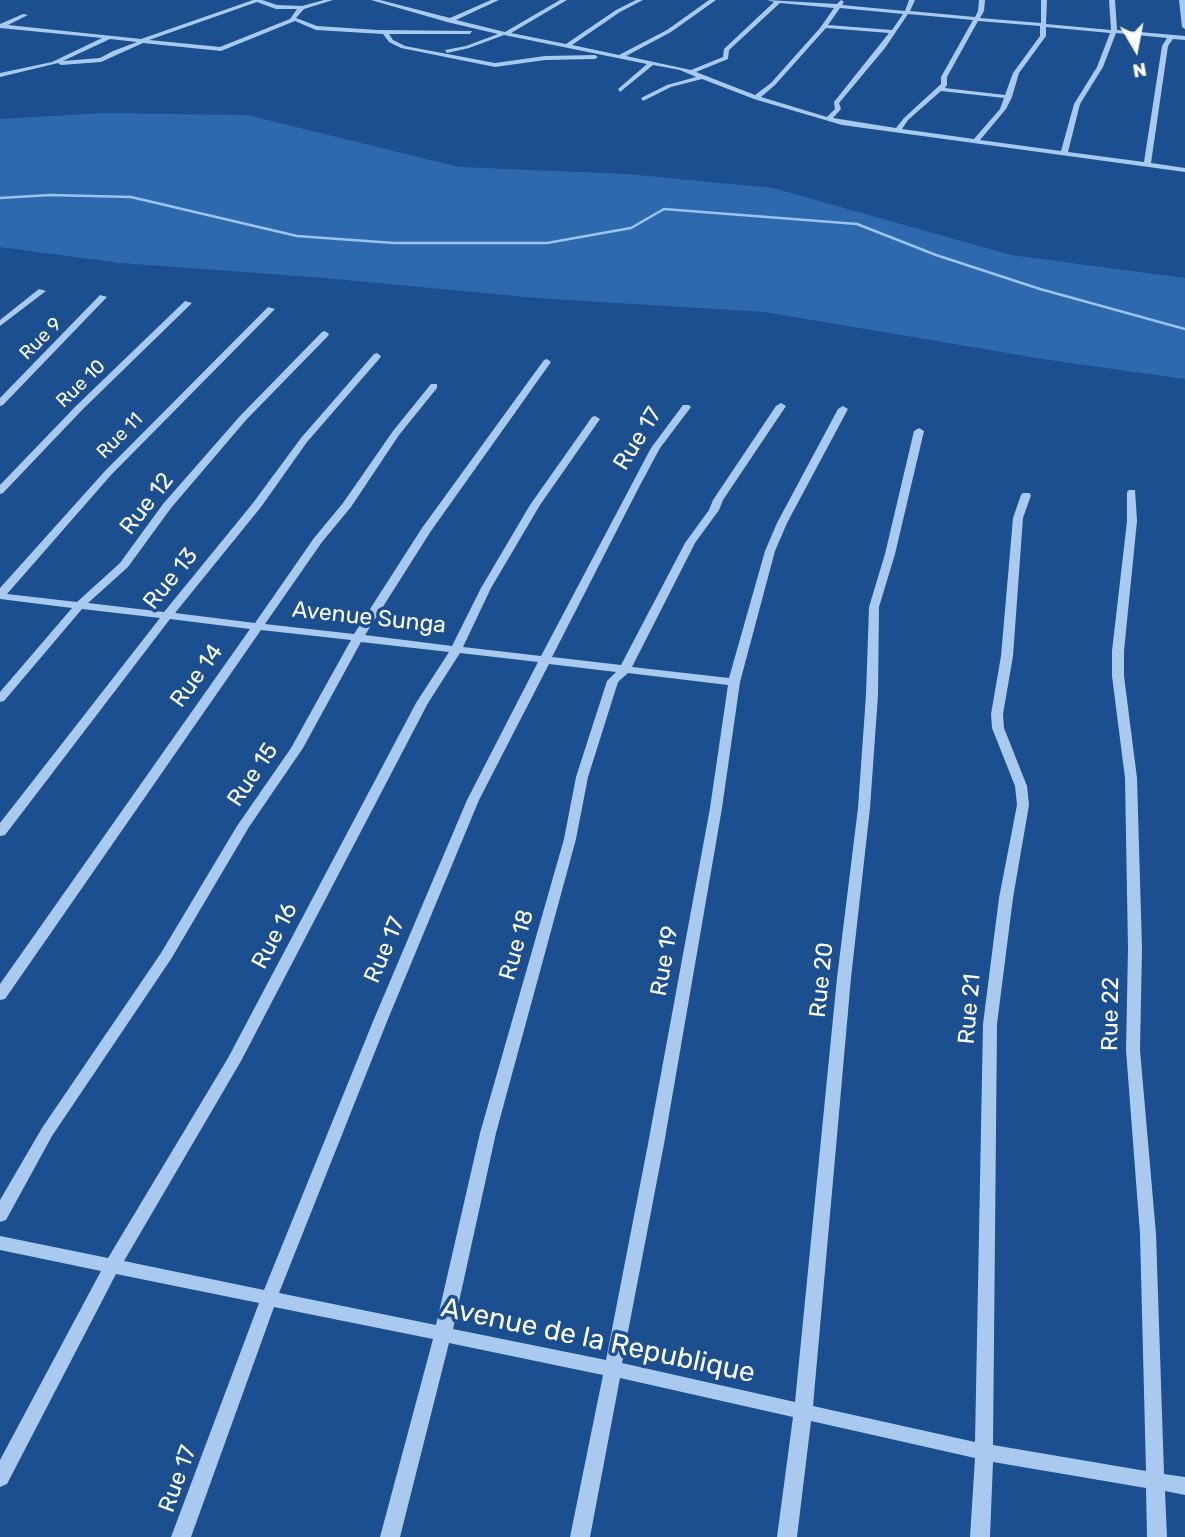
<!DOCTYPE html>
<html>
<head>
<meta charset="utf-8">
<style>
  body { margin:0 }
  #map { position:relative; width:1185px; height:1537px; overflow:hidden; background:#1b4f8f; font-family:Rubik,sans-serif }
  canvas { display:block }
  .north { position:absolute; left:1101px; top:14px; width:70px; height:70px; -webkit-text-stroke:5px #1b4f8f; paint-order:stroke; rotate:170deg; font-size:19px; font-weight:700; line-height:28px; text-align:center; color:#fff }
  .north::after { content:''; display:block; margin:auto; width:24px; height:32px; background:#fff; clip-path:polygon(50% 0,100% 100%,50% 72%,0 100%) }
</style>
</head>
<body>
<div id="map">
<canvas width="1185" height="1537"></canvas>
<div class="north">N</div>
</div>
<script>
const ctx = document.querySelector('canvas').getContext('2d');
ctx.lineJoin = 'round';
function fill(path, color) {
  ctx.fillStyle = color;
  ctx.fill(path, 'evenodd');
}
function poly(rows) {
  const path = new Path2D();
  for (const r of rows) {
    path.moveTo(r[0], r[1]);
    for (let i = 2; i < r.length; i += 2) path.lineTo(r[i], r[i + 1]);
  }
  return path;
}
function trace(path, color, width, dash) {
  ctx.strokeStyle = color;
  ctx.lineWidth = width;
  ctx.lineCap = dash ? 'butt' : 'round';
  ctx.setLineDash(dash || []);
  ctx.stroke(path);
}
function label(font, color, halo, rows, align = 'center') {
  ctx.font = font + ' Rubik,sans-serif';
  ctx.lineWidth = 7;
  ctx.setLineDash([]);
  ctx.textBaseline = 'middle';
  ctx.strokeStyle = halo;
  ctx.fillStyle = color;
  for (const [text, x, y, turn = 0] of rows) {
    ctx.save();
    ctx.translate(x, y);
    ctx.rotate((+turn || 0) * Math.PI / 180);
    ctx.textAlign = isNaN(turn) ? turn : align;
    if (halo) ctx.strokeText(text, 0, 0);
    ctx.fillText(text, 0, 0);
    ctx.restore();
  }
}
const green = poly([
  [104,113,247,115,459,167,626,174,773,188,1011,255,1185,278,1185,379,1042,359,765,312,536,298,325,278,120,263,0,247,0,119]
]);
const stream = poly([
  [0,198,50,195,131,197,297,236,394,243,547,243,631,228,664,209,857,224,936,255,1040,289,1185,329]
]);
const minor = poly([
  [253,0,262,0,277,5,302,6,324,0,333,0,304,9,296,18,317,26,378,30,472,31,470,34,389,34,393,40,405,46,495,63,545,56,595,55,598,57,595,59,545,60,495,67,401,48,389,42,383,34,316,30,295,21,221,51,143,43,101,62,61,65,58,63,0,77,0,73,52,62,102,38,0,28,0,24,23,14,28,15,8,25,141,39,253,0],
  [257,2,276,9,297,9,290,19,220,47,149,40,257,2],
  [110,39,137,42,113,51,100,58,63,61,110,39],
  [371,0,380,0,450,18,491,0,499,0,456,20,505,32,560,0,567,0,511,33,566,44,616,10,636,0,643,0,620,12,572,45,619,55,667,30,709,0,716,0,671,32,626,56,691,70,723,57,724,49,774,2,767,0,837,4,841,0,844,2,842,5,905,11,909,0,915,0,910,11,975,17,978,11,979,0,985,0,984,11,980,18,1041,23,1041,0,1047,0,1046,24,1111,30,1109,0,1115,0,1117,30,1185,36,1185,40,1173,39,1168,46,1151,163,1185,168,1185,172,842,125,754,99,702,79,671,87,643,101,641,98,667,85,696,77,680,70,653,65,620,92,618,89,647,64,504,35,469,48,447,53,445,50,466,46,498,34,447,22,371,0],
  [780,3,834,8,820,28,771,83,755,95,696,72,728,59,729,50,780,3],
  [840,8,903,14,892,30,828,25,840,8],
  [908,14,973,20,941,77,941,84,904,118,896,128,833,118,841,109,839,103,885,48,908,14],
  [978,21,1040,26,1040,36,1013,73,1005,95,945,88,947,85,947,77,978,21],
  [1046,27,1110,33,1097,67,1074,104,1061,151,980,140,1006,109,1012,97,1019,73,1046,36,1046,27],
  [826,28,889,33,834,102,835,109,827,117,761,97,775,85,826,28],
  [1116,33,1167,38,1162,46,1144,162,1068,152,1080,104,1103,67,1116,33],
  [941,91,1004,98,1000,109,974,139,902,129,908,120,941,91],
  [1179,0,1185,0,1185,29,1182,27,1179,0],
  [39,289,46,291,0,326,0,320,39,289],
  [100,295,107,297,3,405,0,406,0,398,100,295],
  [185,301,192,303,82,410,3,493,0,494,0,485,76,406,185,301],
  [268,307,275,309,111,475,7,594,77,602,120,563,163,504,240,416,322,332,325,331,329,334,328,336,246,420,171,508,128,567,88,603,164,612,253,503,301,438,374,354,377,353,381,356,380,358,307,442,261,507,175,613,255,623,314,538,343,503,393,431,431,384,437,384,437,388,399,435,351,507,322,542,265,624,354,634,422,528,544,360,547,359,551,362,431,531,365,635,452,646,481,588,530,505,592,417,595,416,600,419,540,505,491,588,463,647,541,656,651,448,683,405,689,405,691,407,660,448,637,491,552,657,621,665,685,543,709,510,713,500,776,406,781,403,786,406,723,500,719,510,695,543,632,667,729,678,765,551,777,523,838,409,843,406,848,409,787,523,775,551,740,682,722,808,664,1144,622,1363,795,1402,837,978,858,808,866,695,869,607,885,554,914,431,919,428,924,431,895,554,879,607,878,695,870,808,851,978,813,1406,975,1442,983,1024,999,898,1017,805,1015,786,992,728,991,714,1001,656,1013,518,1021,495,1023,493,1029,493,1031,495,1023,518,1013,656,1003,714,1004,728,1027,786,1029,805,1013,898,997,1024,993,1445,1146,1471,1140,1234,1126,1050,1128,949,1125,778,1112,676,1112,651,1127,521,1127,492,1129,490,1135,490,1137,521,1124,651,1124,676,1137,778,1142,949,1140,1050,1156,1234,1164,1474,1185,1477,1185,1495,1165,1491,1167,1537,1147,1537,1146,1488,993,1462,990,1537,970,1537,975,1458,811,1421,797,1537,777,1537,793,1417,620,1378,590,1537,570,1537,603,1375,449,1343,400,1537,380,1537,433,1339,274,1307,191,1537,171,1537,259,1303,116,1274,7,1484,0,1487,0,1460,101,1271,0,1250,0,1236,108,1258,228,1058,416,703,449,652,361,642,303,748,249,827,171,959,52,1136,6,1220,0,1222,0,1200,42,1128,161,953,237,826,291,748,351,640,261,630,5,999,0,1000,0,984,250,629,170,619,5,835,0,836,0,823,160,618,82,609,4,701,0,702,0,692,72,608,0,599,0,588,105,471,268,307],
  [460,653,538,662,467,800,374,1019,264,1290,124,1261,241,1061,428,703,460,653],
  [549,664,616,672,607,681,576,777,564,839,480,1133,436,1325,279,1293,388,1019,479,800,549,664],
  [628,673,728,685,710,808,648,1144,606,1360,453,1329,496,1133,576,839,588,777,618,682,628,673]
]);
const farStreetnames = [
  ["Rue 9",41,339,-45],
  ["Rue 10",81,384,-44],
  ["Rue 11",120,436,-45]
];
const streetNames = [
  ["Rue 17",638,439,-58],
  ["Rue 12",147,504,-52],
  ["Rue 13",171,579,-51],
  ["Avenue Sunga",369,618,6],
  ["Rue 14",197,676,-54],
  ["Rue 15",253,775,-56],
  ["Rue 16",275,936,-62],
  ["Rue 18",517,945,-74],
  ["Rue 17",385,950,-67],
  ["Rue 19",665,961,-80],
  ["Rue 20",822,980,-84],
  ["Rue 21",970,1009,-85],
  ["Rue 22",1111,1014,-89],
  ["Rue 17",178,1479,-70]
];
const nearStreetnames = [
  ["Avenue de la Republique",598,1341,12]
];
fill(green, '#2e69ad');
trace(stream, '#9cc4f0', 2.5);
fill(minor, '#a9c9ee');
label('19px', '#fff', '#1b4f8f', farStreetnames);
label('23px', '#fff', '#1b4f8f', streetNames);
label('28px', '#fff', '#1b4f8f', nearStreetnames);
</script>
</body>
</html>
